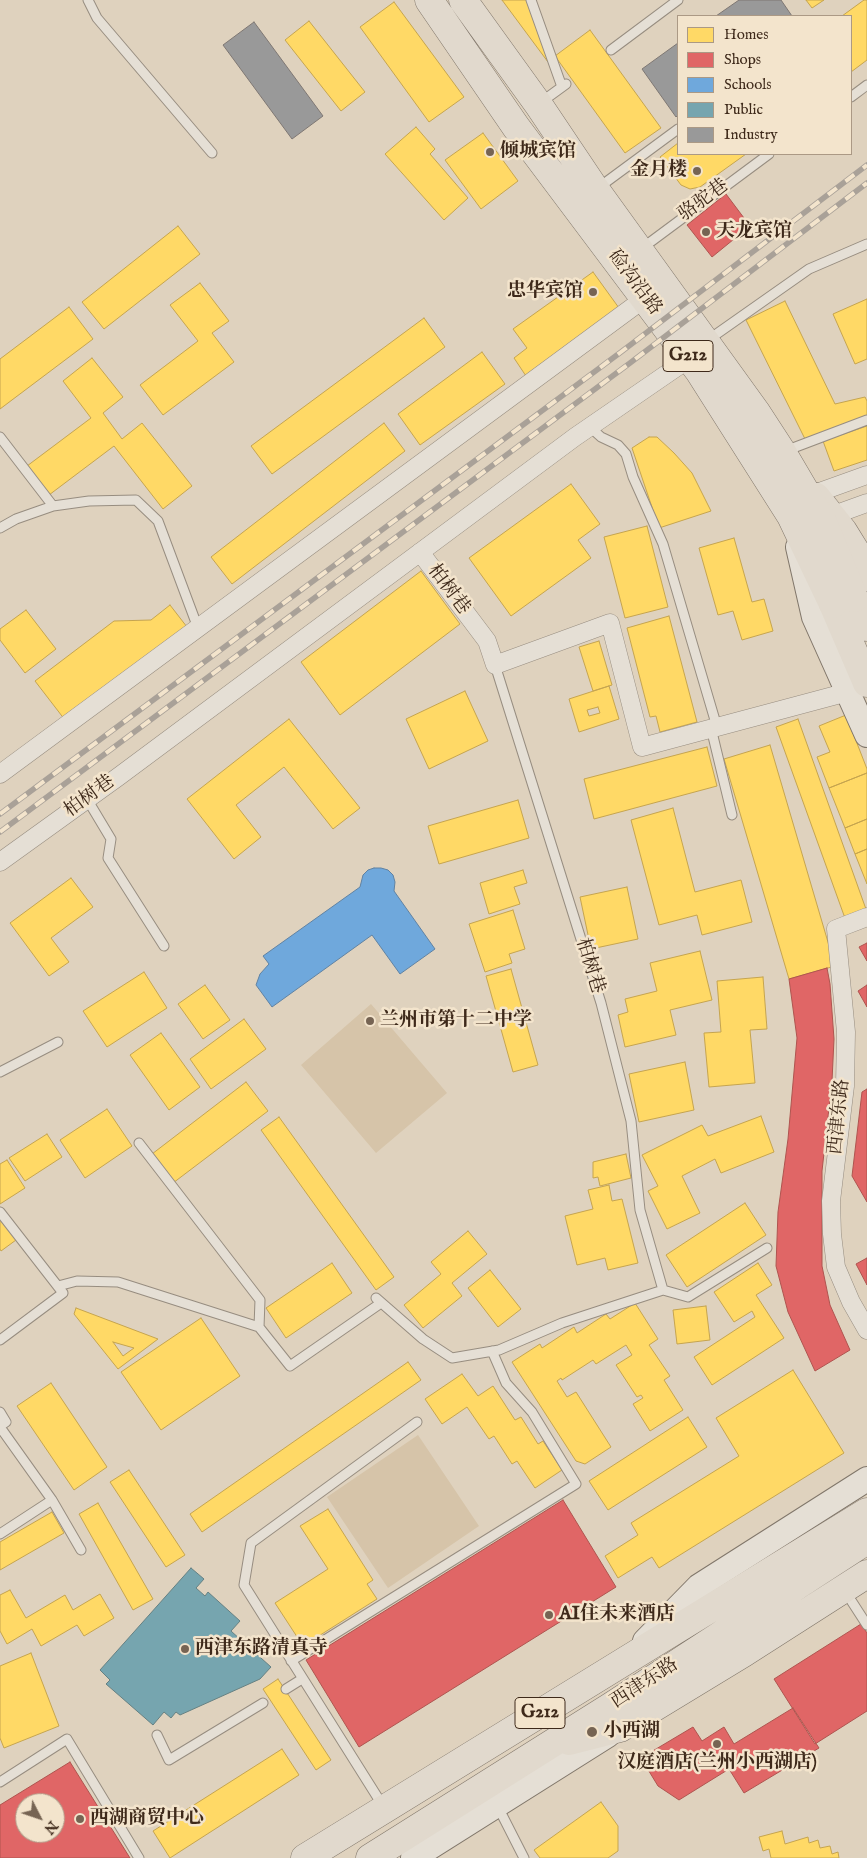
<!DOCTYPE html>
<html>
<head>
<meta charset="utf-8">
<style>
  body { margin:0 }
  #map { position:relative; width:867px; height:1858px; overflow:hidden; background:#dfd2be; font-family:"IM FELL English",serif }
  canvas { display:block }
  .legend { position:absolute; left:677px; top:15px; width:175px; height:140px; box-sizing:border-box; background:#f3e4cc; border:1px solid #ab9985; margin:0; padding:6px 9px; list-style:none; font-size:15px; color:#3e291a }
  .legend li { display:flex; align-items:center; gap:10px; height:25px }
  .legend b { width:25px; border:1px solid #ab9985 }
  .north { position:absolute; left:15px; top:1793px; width:50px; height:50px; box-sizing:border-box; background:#f3e4cc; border:1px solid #ab9985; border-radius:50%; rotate:131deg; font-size:14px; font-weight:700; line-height:20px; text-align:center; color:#3e291a }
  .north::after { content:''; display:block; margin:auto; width:18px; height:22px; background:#766453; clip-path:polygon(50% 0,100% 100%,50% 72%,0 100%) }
</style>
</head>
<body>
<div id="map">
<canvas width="867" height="1858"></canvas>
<ul class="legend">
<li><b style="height:14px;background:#ffd966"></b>Homes</li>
<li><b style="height:14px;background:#e06666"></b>Shops</li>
<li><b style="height:14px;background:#6fa8dc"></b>Schools</li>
<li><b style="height:14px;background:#76a5af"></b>Public</li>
<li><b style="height:14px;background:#999"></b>Industry</li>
</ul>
<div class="north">N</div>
</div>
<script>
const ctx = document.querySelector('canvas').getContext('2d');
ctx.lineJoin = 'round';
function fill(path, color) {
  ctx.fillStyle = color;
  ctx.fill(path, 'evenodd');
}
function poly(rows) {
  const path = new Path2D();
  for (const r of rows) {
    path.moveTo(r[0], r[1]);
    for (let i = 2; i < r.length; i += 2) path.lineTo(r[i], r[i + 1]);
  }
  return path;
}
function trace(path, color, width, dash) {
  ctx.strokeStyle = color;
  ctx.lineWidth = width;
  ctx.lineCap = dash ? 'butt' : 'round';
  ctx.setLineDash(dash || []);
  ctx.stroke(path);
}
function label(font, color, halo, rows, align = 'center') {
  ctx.font = font + ' "IM FELL English","Noto Serif SC",serif';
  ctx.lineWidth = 5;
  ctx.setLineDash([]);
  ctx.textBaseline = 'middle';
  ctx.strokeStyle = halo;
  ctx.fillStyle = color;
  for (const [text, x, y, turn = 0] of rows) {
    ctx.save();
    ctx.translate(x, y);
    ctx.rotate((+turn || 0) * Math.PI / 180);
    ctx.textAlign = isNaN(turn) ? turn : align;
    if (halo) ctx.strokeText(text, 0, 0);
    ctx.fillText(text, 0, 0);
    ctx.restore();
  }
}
const green = poly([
  [371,1004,447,1093,376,1153,301,1065],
  [418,1435,479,1526,388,1588,327,1497]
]);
const homes = poly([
  [502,0,527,0,550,60,548,62,502,0],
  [806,0,824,0,812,8,806,0],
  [864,0,867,0,867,60,851,72,851,16,842,16,864,0],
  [394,2,464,97,429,122,360,27,394,2],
  [309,21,365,92,341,111,285,40,309,21],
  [590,30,661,128,625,153,555,56,590,30],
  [416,127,435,149,430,154,468,198,444,220,385,154,416,127],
  [483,133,518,181,481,209,445,160,483,133],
  [678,143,678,154,746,154,700,187,690,189,681,185,660,157,678,143],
  [178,226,200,254,104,329,82,302,178,226],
  [593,272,619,308,526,376,514,358,527,348,513,329,593,272],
  [200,283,229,321,212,333,234,362,163,415,140,385,198,341,170,305,200,283],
  [867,299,867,359,855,364,833,314,867,299],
  [785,301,835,404,865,397,867,401,867,416,805,439,746,320,785,301],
  [69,307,93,339,0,409,0,359,69,307],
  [424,318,445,347,272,474,251,446,424,318],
  [482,352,505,384,420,445,398,414,482,352],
  [92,358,123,397,103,413,122,439,142,423,192,486,163,509,114,446,49,495,27,466,91,418,63,381,92,358],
  [384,423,405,451,232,584,211,557,384,423],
  [867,426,867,460,834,471,823,441,867,426],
  [649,437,657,437,674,453,692,473,711,511,659,528,632,448,649,437],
  [571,484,600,524,578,540,591,558,511,616,469,558,571,484],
  [647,526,668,607,625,618,604,537,647,526],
  [734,538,752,602,764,599,773,631,742,640,733,611,718,615,699,548,734,538],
  [421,571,460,624,340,715,301,662,421,571],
  [170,605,187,627,65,720,35,681,114,621,151,620,170,605],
  [26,610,56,649,25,673,0,640,0,629,26,610],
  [669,616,697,722,660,732,656,716,650,717,627,628,669,616],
  [599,641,612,685,593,691,579,647,599,641],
  [609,686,619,719,579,732,569,699,609,686],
  [598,707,600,713,589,716,587,710,598,707],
  [465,691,488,741,429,769,406,719,465,691],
  [846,715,867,769,867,773,829,788,817,757,830,752,819,726,846,715],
  [289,719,360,808,333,829,284,767,236,805,261,837,234,859,187,799,289,719],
  [798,719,867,912,846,921,776,727,798,719],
  [770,745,835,966,789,979,724,759,770,745],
  [707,747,717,786,594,819,584,779,707,747],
  [867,773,867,819,845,828,829,788,867,773],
  [518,800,529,838,439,864,428,826,518,800],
  [673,808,695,892,741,880,752,922,702,935,697,915,659,925,631,820,673,808],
  [867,819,867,849,855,854,845,828,867,819],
  [867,849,867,884,855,854,867,849],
  [523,870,527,883,514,887,520,904,489,914,480,883,523,870],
  [71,878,93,907,51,938,69,962,49,976,10,923,71,878],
  [627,887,638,939,591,949,580,897,627,887],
  [513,910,525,949,509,954,512,963,485,972,469,924,513,910],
  [700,951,712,1000,670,1010,676,1035,625,1047,618,1015,628,1012,625,999,657,991,650,963,700,951],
  [511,969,538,1065,513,1072,486,976,511,969],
  [144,972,167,1008,107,1047,83,1011,144,972],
  [763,977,767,1029,750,1030,755,1083,709,1087,704,1033,721,1032,717,981,763,977],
  [205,985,230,1020,203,1039,178,1004,205,985],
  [244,1019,266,1049,211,1089,190,1059,244,1019],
  [161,1033,200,1087,169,1110,130,1055,161,1033],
  [685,1062,694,1110,639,1122,629,1074,685,1062],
  [246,1082,268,1111,173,1183,152,1154,246,1082],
  [107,1109,132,1146,85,1178,60,1140,107,1109],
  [761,1116,774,1152,721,1173,715,1159,682,1176,700,1213,667,1229,648,1191,658,1186,642,1155,702,1125,708,1136,761,1116],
  [279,1117,394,1277,376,1290,261,1130,279,1117],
  [47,1134,62,1157,25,1181,9,1158,47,1134],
  [626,1154,631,1178,600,1186,598,1177,593,1178,593,1162,626,1154],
  [7,1160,25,1188,0,1204,0,1164,7,1160],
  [609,1185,612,1201,622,1199,638,1263,608,1270,605,1258,577,1265,565,1216,593,1209,588,1190,609,1185],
  [745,1203,766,1235,687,1287,666,1255,745,1203],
  [0,1217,16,1240,1,1251,0,1249,0,1217],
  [468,1231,487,1254,452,1283,462,1296,423,1328,404,1305,441,1274,431,1262,468,1231],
  [332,1263,352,1293,286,1338,266,1308,332,1263],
  [758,1263,772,1285,756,1295,784,1338,712,1385,694,1357,755,1317,752,1311,734,1322,714,1292,758,1263],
  [490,1270,521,1309,498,1327,468,1288,490,1270],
  [635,1303,658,1339,649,1345,670,1376,664,1380,683,1410,650,1431,633,1404,643,1398,641,1395,637,1397,616,1365,632,1355,626,1345,596,1364,593,1360,562,1380,561,1378,557,1381,567,1397,576,1392,611,1447,585,1464,576,1461,512,1362,540,1344,542,1348,574,1327,577,1333,606,1314,610,1319,635,1303],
  [706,1306,710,1340,677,1344,673,1310,706,1306],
  [76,1308,158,1339,118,1369,74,1314,76,1308],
  [113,1342,134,1348,123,1356,113,1342],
  [201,1318,240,1376,161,1430,121,1372,201,1318],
  [408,1362,421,1380,202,1532,190,1514,408,1362],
  [793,1370,844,1453,659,1568,652,1557,618,1578,605,1556,638,1535,631,1523,739,1456,716,1418,793,1370],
  [462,1374,478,1396,493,1386,515,1420,521,1417,538,1444,543,1441,562,1470,535,1488,517,1461,512,1464,494,1436,489,1439,467,1407,442,1424,425,1399,462,1374],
  [51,1383,107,1467,74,1490,17,1406,51,1383],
  [688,1417,707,1447,608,1510,589,1481,688,1417],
  [129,1470,185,1555,166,1567,110,1482,129,1470],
  [98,1503,153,1599,133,1610,79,1514,98,1503],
  [328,1509,373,1580,367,1584,377,1599,303,1646,275,1603,328,1569,300,1526,328,1509],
  [52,1512,64,1533,0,1570,0,1542,52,1512],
  [10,1590,26,1618,65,1595,73,1610,100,1594,114,1618,84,1636,77,1625,41,1646,32,1629,7,1644,0,1631,0,1595,10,1590],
  [31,1653,59,1726,4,1748,0,1738,0,1666,31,1653],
  [278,1679,331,1760,316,1770,263,1689,278,1679],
  [282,1749,299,1775,170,1858,153,1831,282,1749],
  [601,1802,618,1826,618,1851,608,1858,540,1858,534,1850,601,1802],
  [782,1831,785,1844,808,1837,809,1843,818,1840,820,1848,830,1846,832,1854,838,1852,839,1858,771,1858,769,1849,763,1851,759,1837,782,1831]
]);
const shops = poly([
  [726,194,750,226,712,257,687,225,726,194],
  [867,943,867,961,859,947,867,943],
  [827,968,830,984,834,1039,832,1081,822,1171,822,1266,830,1305,850,1350,815,1371,788,1312,776,1266,778,1212,788,1139,797,1038,789,979,827,968],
  [867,985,867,1007,858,991,867,985],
  [867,1089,867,1202,852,1176,862,1092,867,1089],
  [867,1258,867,1285,856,1264,867,1258],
  [563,1500,616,1587,359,1747,306,1660,563,1500],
  [861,1624,867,1633,867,1711,815,1744,774,1679,861,1624],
  [793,1708,819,1748,744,1793,729,1769,679,1800,658,1786,644,1763,651,1752,693,1727,702,1741,724,1727,734,1744,793,1708],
  [70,1762,130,1858,0,1858,0,1805,70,1762],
  [25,1803,55,1803,55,1833,25,1833,25,1803]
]);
const schools = poly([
  [374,868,381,868,388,870,393,875,395,882,394,891,435,949,400,974,372,935,272,1007,256,985,260,974,269,964,263,956,360,887,363,875,368,870,374,868]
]);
const public = poly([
  [191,1568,204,1579,196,1588,205,1596,208,1592,240,1621,231,1631,271,1667,260,1679,180,1715,176,1712,171,1718,164,1712,153,1725,106,1684,110,1680,100,1670,191,1568]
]);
const industry = poly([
  [739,0,781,0,792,16,716,16,739,0],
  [254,22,323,116,292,139,223,45,254,22],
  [678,43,678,115,676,117,642,69,678,43]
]);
const lane = poly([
  [88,0,97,18,212,153],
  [531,0,562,87],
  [611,50,678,0],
  [851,97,867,85],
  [540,103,566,84],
  [598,188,678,129],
  [641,249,769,154],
  [708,340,809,269,867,244],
  [590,427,601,437,618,445,626,454,633,477,663,544,717,727],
  [0,437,53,506],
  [785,451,867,420],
  [0,528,16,519,53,506,89,501,136,500,158,521,198,628],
  [495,665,601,1003,631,1121,640,1210,663,1290,688,1297,767,1248],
  [711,728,732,815],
  [87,799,111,839,108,858,164,946],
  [0,1072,58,1042],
  [139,1143,260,1300,259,1327],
  [0,1212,63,1293,0,1340],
  [58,1286,77,1281,118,1282,259,1327,290,1366,381,1303],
  [376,1298,423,1339,452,1358,499,1350,562,1323,663,1290],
  [0,1412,6,1422,0,1426],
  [0,1427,52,1500],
  [0,1534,52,1500,81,1550],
  [845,1591,867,1625],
  [291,1661,576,1484,532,1412,506,1383,492,1351],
  [286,1689,302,1679],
  [157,1735,169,1760,263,1703],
  [0,1782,67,1739,139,1858],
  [497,1805,524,1858],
  [383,1806,244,1585,251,1543,417,1422]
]);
const street = poly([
  [814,494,867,475],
  [831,516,867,503],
  [420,552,487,641,495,665,610,623,642,747,848,692],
  [0,774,645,298],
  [0,862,118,777,575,437,690,358],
  [867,917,836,929,846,1032,845,1086,831,1201,832,1234,836,1267,851,1302,867,1330]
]);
const secondary = poly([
  [798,547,814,617,867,735],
  [645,1641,699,1586,867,1479],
  [413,1858,608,1735]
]);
const primary = poly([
  [816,497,843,531,856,552,867,577],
  [854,598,867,627],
  [833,604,867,683],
  [569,1741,620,1728,745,1652,867,1574],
  [305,1858,867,1512],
  [370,1858,610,1707,867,1540]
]);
const highway = poly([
  [429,0,516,127,699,371,791,516,833,604],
  [463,0,538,104,595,189,756,412,782,452,822,520,854,598]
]);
const rail = poly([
  [0,814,621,352,867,165],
  [0,832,630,363,867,183]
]);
const markers = [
  [490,152,5,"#766453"],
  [697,171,5,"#766453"],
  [706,232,5,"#766453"],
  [593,292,5,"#766453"],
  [370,1021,5,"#766453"],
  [549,1615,5,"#766453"],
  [185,1649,5,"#766453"],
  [592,1732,6,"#766453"],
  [717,1744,5,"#766453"],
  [80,1819,5,"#766453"]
];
const shields = [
  [688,356,50],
  [540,1713,50]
];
const shieldNames = [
  ["G212",688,356],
  ["G212",540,1713]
];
const poiNames = [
  ["倾城宾馆",500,152],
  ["金月楼",687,171,"right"],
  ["天龙宾馆",716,232],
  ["忠华宾馆",583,292,"right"],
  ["兰州市第十二中学",380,1021],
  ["AI住未来酒店",559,1615],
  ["西津东路清真寺",195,1649],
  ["小西湖",603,1732],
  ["汉庭酒店(兰州小西湖店)",717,1763,"center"],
  ["西湖商贸中心",90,1819]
];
const streetNames = [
  ["骆驼巷",704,201,-37],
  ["硷沟沿路",634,283,53],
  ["柏树巷",448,590,53],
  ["柏树巷",90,797,-36],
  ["柏树巷",589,966,73],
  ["西津东路",840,1117,-84],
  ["西津东路",645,1684,-33]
];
fill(green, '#d6c4a9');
fill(homes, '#ffd966');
trace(homes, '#c5a44f', 1);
fill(shops, '#e06666');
trace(shops, '#af544f', 1);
fill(schools, '#6fa8dc');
trace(schools, '#6082a2', 1);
fill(public, '#76a5af');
trace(public, '#658082', 1);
fill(industry, '#999');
trace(industry, '#7e7773', 1);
trace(lane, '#978d80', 11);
trace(street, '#978d80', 19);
trace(secondary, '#80766a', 26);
trace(primary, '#80766a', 29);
trace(highway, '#80766a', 29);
trace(lane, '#e5dfd5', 9);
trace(street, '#e5dfd5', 18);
trace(secondary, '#e5dfd5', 24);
trace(primary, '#e1d9cd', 28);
trace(highway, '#e1d9cd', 28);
trace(rail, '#a9a198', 5.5);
trace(rail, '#f3e4cc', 4, [11]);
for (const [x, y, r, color] of markers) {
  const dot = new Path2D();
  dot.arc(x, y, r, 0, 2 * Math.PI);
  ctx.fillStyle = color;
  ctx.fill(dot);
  trace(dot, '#f3e4cc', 2);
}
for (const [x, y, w] of shields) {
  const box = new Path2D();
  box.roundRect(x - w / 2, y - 15.5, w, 31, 4);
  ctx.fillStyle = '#f3e4cc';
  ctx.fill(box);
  trace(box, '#3e291a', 1);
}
label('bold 18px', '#3e291a', null, shieldNames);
label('bold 19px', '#3e291a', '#f3e4cc', poiNames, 'left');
label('19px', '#3e291a', '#f3e4cc', streetNames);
</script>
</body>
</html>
